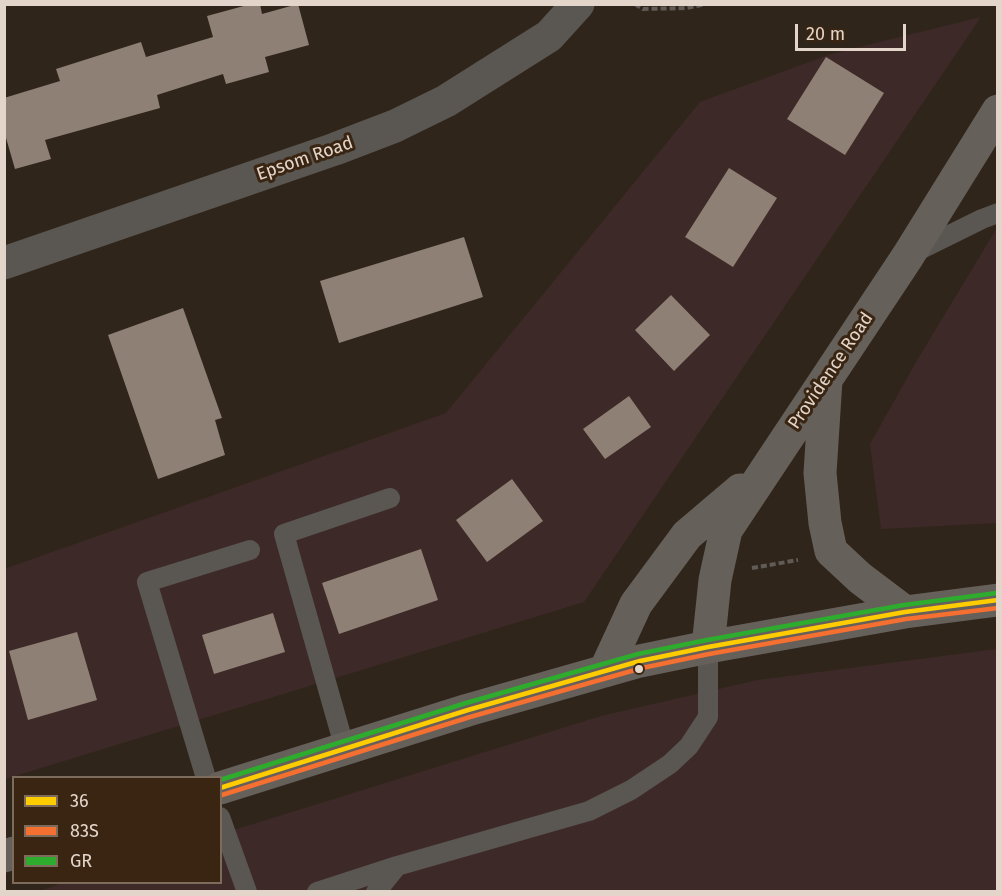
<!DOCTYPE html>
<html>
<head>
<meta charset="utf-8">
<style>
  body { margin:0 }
  #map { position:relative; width:1002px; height:896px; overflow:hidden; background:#30251b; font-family:"Fira Sans",sans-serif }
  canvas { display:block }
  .frame { position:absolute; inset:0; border:6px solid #e3d5ca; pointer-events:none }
  .legend { position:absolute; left:12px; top:776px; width:210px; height:108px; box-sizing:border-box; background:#392512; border:2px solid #7d6b5c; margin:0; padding:8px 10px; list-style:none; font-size:18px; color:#e3d5ca }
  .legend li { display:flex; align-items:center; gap:12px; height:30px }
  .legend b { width:30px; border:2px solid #7d6b5c }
  .scale { position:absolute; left:795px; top:24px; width:111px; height:27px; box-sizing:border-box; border:3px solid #e3d5ca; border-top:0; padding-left:8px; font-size:18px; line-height:21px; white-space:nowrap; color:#e3d5ca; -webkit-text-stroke:4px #392512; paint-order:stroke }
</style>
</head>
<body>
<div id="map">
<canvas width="1002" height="896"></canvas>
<div class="frame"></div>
<ul class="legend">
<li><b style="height:8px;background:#fc0"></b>36</li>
<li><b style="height:8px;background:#f46f30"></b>83S</li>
<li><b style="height:8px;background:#2dac2d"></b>GR</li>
</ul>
<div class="scale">20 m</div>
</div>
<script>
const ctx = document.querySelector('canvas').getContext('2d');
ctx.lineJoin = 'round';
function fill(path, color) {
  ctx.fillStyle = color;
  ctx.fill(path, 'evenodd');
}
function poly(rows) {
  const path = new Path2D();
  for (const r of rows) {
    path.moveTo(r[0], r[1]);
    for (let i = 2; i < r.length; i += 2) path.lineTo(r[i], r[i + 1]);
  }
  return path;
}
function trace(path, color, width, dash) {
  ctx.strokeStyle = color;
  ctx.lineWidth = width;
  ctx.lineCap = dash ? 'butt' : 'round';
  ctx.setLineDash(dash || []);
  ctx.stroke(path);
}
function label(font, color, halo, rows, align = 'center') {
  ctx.font = font + ' "Fira Sans",sans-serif';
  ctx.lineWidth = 6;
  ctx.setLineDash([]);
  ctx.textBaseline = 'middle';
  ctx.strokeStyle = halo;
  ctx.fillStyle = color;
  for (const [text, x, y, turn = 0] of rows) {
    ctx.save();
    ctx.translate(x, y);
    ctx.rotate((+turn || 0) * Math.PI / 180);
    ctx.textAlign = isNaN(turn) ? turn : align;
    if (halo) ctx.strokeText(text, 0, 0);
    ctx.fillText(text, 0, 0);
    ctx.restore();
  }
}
const commercial = poly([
  [981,17,584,602,5,779,4,569,446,413,700,102,831,54],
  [997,228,997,523,881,529,870,444,919,357],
  [997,649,997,891,37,892,65,882,220,882,221,834,601,716,758,680]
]);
const building = poly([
  [251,4,260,4,262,14,298,4,309,45,265,57,269,72,226,84,223,74,157,95,160,108,45,140,51,159,15,169,4,131,4,98,60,81,56,69,141,42,146,57,213,37,207,16],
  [826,57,884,93,845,155,787,119],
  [729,168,777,198,733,267,685,237],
  [464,237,483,297,339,343,320,281],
  [671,295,710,335,674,371,635,330],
  [183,308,222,418,215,420,225,455,158,479,108,335],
  [629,396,651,427,605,459,583,429],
  [512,479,543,521,487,562,456,520],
  [421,549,438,600,339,634,322,583],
  [273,613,285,652,214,674,202,635],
  [77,632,97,700,28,720,9,651]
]);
const path = poly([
  [635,4,643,9,686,8,706,4],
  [752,568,798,560]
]);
const lane = poly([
  [913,253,982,219,998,213],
  [345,749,284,534,390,498],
  [206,778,147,582,250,550],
  [220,817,247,892],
  [397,866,589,811,631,790,670,764,689,746,708,717,708,647],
  [317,892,397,866,376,892]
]);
const street = poly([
  [4,263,335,149,395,126,446,101,549,36,578,4]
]);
const secondary = poly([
  [826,380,820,473,825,523,831,551,860,578,905,612],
  [708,647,715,580,726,530,908,256,998,111],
  [605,671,636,604,687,535,740,490],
  [220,788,468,710,640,661,708,647,905,612,998,600],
  [4,856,14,853]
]);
const bus1 = poly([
  [220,788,468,710,640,661,708,647,905,612,998,600]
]);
const bus2 = poly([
  [222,795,470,717,642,668,709,654,906,619,998,608]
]);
const bus3 = poly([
  [220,780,466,703,638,654,707,640,904,605,997,593]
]);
const markers = [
  [639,669,5,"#e3d5ca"]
];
const streetNames = [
  ["Epsom Road",305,159,-19],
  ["Providence Road",831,371,-56]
];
fill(commercial, '#3d2a28');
fill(building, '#8e8074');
trace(path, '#605b56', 4, [6, 3]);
trace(lane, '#5a5651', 20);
trace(street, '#5a5651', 33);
trace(secondary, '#66605b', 33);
trace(bus1, '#fc0', 4.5);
trace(bus2, '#f46f30', 4.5);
trace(bus3, '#2dac2d', 4.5);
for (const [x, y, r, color] of markers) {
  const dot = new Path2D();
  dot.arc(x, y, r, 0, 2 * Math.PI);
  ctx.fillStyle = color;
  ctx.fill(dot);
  trace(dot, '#392512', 2);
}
label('18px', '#e3d5ca', '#392512', streetNames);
</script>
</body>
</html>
